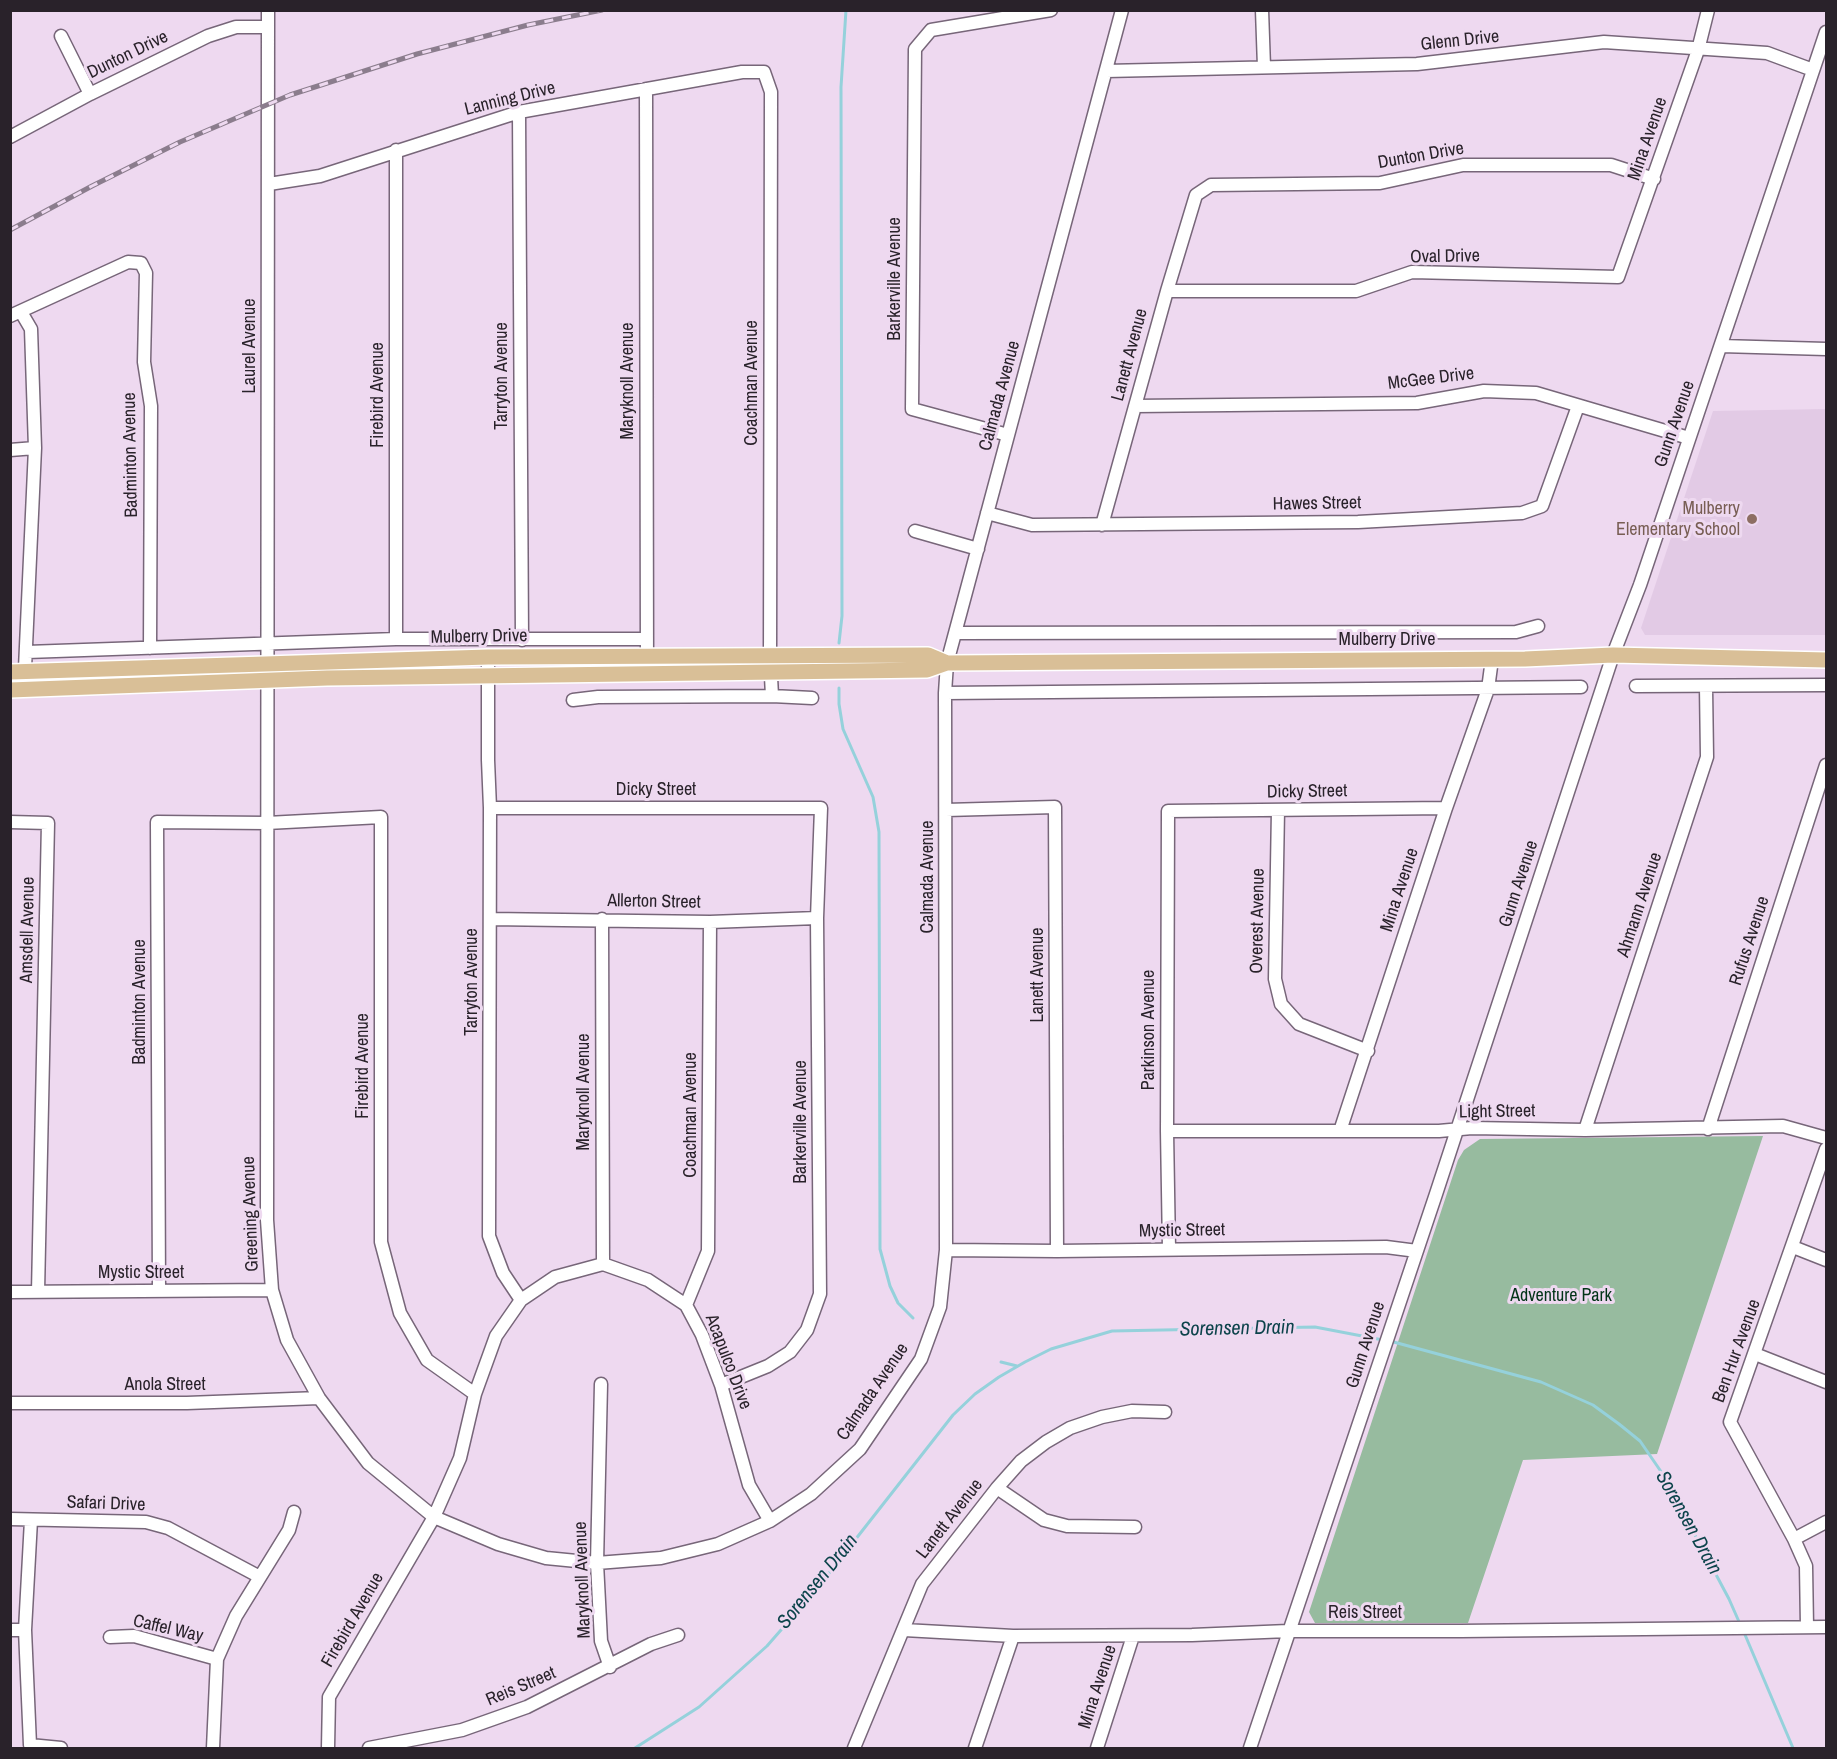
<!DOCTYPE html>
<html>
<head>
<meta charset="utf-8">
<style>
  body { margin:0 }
  #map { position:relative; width:1837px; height:1759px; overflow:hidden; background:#eed9f0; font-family:"Archivo Narrow",sans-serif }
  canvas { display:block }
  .frame { position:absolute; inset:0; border:12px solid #29222a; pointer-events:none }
</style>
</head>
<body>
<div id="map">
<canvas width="1837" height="1759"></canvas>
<div class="frame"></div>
</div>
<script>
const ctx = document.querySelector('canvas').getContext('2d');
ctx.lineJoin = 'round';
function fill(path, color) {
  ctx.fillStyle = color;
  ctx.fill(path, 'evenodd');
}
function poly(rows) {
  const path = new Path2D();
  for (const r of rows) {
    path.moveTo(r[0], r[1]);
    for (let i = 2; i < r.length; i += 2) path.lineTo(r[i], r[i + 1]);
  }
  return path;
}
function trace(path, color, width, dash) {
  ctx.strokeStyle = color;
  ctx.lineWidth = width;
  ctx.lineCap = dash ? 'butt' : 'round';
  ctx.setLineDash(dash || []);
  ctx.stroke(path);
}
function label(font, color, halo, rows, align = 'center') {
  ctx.font = font + ' "Archivo Narrow",sans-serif';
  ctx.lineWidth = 6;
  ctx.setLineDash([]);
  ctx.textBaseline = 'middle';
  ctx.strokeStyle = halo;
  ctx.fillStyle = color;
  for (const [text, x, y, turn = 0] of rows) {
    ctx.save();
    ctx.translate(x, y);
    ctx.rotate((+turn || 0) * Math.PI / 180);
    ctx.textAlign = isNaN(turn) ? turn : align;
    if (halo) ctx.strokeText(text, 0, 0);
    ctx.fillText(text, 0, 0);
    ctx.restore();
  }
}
const built = poly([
  [1826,409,1826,635,1645,635,1641,628,1713,411]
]);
const green = poly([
  [1763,1136,1657,1454,1523,1460,1468,1623,1315,1623,1309,1612,1458,1160,1464,1150,1480,1139]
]);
const stream = poly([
  [839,643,842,616,841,87,846,10],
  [839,688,839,704,843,729,873,797,879,832,880,1249,890,1286,898,1303,913,1318],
  [1390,1341,1541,1382,1593,1405,1619,1424,1640,1441,1662,1473,1729,1599,1740,1624],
  [1001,1362,1017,1366],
  [1743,1630,1793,1748],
  [635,1748,699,1707,767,1646,815,1591,953,1415,975,1394,999,1377,1025,1362,1051,1349,1112,1331,1315,1327,1383,1340]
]);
const minor = poly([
  [268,10,267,1220,272,1290,287,1340,319,1398,368,1463,434,1517,498,1544,546,1558,597,1563,661,1558,718,1544,770,1521,811,1494,860,1449,921,1359,940,1307,946,1250,945,693,947,663,1122,10],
  [1262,10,1264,67],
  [61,36,90,94],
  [1106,71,1417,64,1604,42,1767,53,1813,70],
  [646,89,647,673],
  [519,112,522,640],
  [10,137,90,94,208,36,236,27,268,27],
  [396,150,396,639],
  [269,184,320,176,519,112,742,72,764,72,771,92,770,657,772,696],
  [1167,291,1356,291,1412,272,1618,277,1698,50,1708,10],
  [21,312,31,329,35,448,24,690],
  [10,316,128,262,141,263,146,273,144,362,151,406,150,648],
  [1721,346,1826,349],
  [1135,406,1417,403,1484,391,1536,393,1689,438],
  [1008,435,912,409,915,49,931,30,1051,10],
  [10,450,35,448],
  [987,513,1032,525,1358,522,1522,513,1542,506,1578,406],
  [1102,525,1167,291,1196,195,1211,185,1380,183,1463,165,1611,165,1654,179],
  [915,531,978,549],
  [956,633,1516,632,1538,626],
  [27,652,396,639,647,639],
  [488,657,488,760,490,808,489,1236,503,1273,521,1300],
  [1636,686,1826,685],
  [945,693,1581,687],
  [573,700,598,697,772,696,812,698],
  [490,808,821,808,817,918,820,1294,807,1330,790,1352,768,1366,721,1385],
  [946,810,1055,807,1057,1251],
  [1278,810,1275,979,1281,1004,1299,1024,1368,1051],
  [10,822,48,823,38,1292],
  [490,919,710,922,817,918],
  [602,919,603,1264],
  [1708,1129,1826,765],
  [1585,1130,1707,757,1706,687],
  [1167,1131,1439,1131,1472,1128,1585,1130,1783,1126,1826,1138],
  [1340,1131,1446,808,1488,689,1492,659],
  [1793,1247,1826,1260],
  [1169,1249,1167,1131,1168,811,1446,808],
  [946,1250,1057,1251,1386,1247,1417,1251],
  [159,1291,157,822,267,823,381,817,381,1242,400,1313,427,1360,475,1394],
  [10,1292,272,1290],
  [686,1305,708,1251,710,922],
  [1755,1354,1826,1382],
  [601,1384,597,1563,601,1641,610,1667],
  [10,1403,187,1403,319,1398],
  [997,1488,1044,1520,1067,1526,1135,1527],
  [10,1519,146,1522,168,1528,260,1577],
  [31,1520,25,1630,30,1745,61,1748],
  [1794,1539,1826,1522],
  [1807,1627,1806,1566,1794,1539,1730,1422,1826,1149],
  [10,1630,25,1630],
  [904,1630,1013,1636,1192,1635,1288,1631,1461,1631,1826,1627],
  [110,1637,134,1636,217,1659],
  [213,1748,217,1659,236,1616,289,1530,294,1512],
  [328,1748,329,1697,434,1517,460,1458,475,1394,496,1336,521,1300,555,1277,603,1264,648,1280,686,1305,702,1335,721,1385,749,1485,770,1521],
  [369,1748,462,1730,527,1707,651,1644,678,1635],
  [854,1748,922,1584,997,1488,1021,1461,1046,1442,1070,1428,1102,1417,1132,1411,1165,1412],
  [975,1748,1013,1636],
  [1097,1748,1133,1636],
  [1250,1748,1436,1194,1613,655,1640,585,1826,32]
]);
const major = poly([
  [10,672,488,657,928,655,947,663],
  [10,690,327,678,927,670,947,663,1525,659,1613,655,1826,660]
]);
const rail = poly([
  [10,230,92,186,180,142,290,95,417,54,528,25,602,10]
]);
const markers = [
  [1752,519,6,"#8d6e63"]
];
const streetNames = [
  ["Glenn Drive",1460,41,-6],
  ["Dunton Drive",128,55,-26],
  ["Lanning Drive",510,99,-14],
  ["Mina Avenue",1648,139,-71],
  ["Dunton Drive",1421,156,-10],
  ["Oval Drive",1445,257,-1],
  ["Barkerville Avenue",895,279,-90],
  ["Laurel Avenue",250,346,-90],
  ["Lanett Avenue",1130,355,-75],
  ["Tarryton Avenue",502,376,-90],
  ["McGee Drive",1431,379,-7],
  ["Maryknoll Avenue",628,381,-90],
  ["Coachman Avenue",752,383,-90],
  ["Firebird Avenue",378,395,-90],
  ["Calmada Avenue",1000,396,-75],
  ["Gunn Avenue",1675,424,-71],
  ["Badminton Avenue",131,455,-91],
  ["Hawes Street",1317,504,-1],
  ["Mulberry Drive",479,637,-1],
  ["Mulberry Drive",1387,640],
  ["Dicky Street",656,790],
  ["Dicky Street",1307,792,-1],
  ["Calmada Avenue",928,877,-90],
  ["Gunn Avenue",1519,884,-72],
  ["Mina Avenue",1400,890,-72],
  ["Allerton Street",654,902,1],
  ["Ahmann Avenue",1640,905,-72],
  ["Overest Avenue",1258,921,-89],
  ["Amsdell Avenue",28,930,-89],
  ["Rufus Avenue",1750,941,-72],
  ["Lanett Avenue",1038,975,-90],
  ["Tarryton Avenue",472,982,-90],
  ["Badminton Avenue",140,1002,-90],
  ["Parkinson Avenue",1149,1030,-90],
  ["Firebird Avenue",363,1066,-90],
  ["Maryknoll Avenue",584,1092,-90],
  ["Light Street",1497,1112,-1],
  ["Coachman Avenue",691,1115,-90],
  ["Barkerville Avenue",801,1122,-90],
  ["Greening Avenue",251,1214,-92],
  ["Mystic Street",1182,1231,-1],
  ["Mystic Street",141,1273],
  ["Gunn Avenue",1366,1345,-72],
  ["Ben Hur Avenue",1737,1351,-70],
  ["Acapulco Drive",728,1362,69],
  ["Anola Street",165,1385],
  ["Calmada Avenue",873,1392,-56],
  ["Safari Drive",106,1504,2],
  ["Lanett Avenue",950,1519,-52],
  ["Maryknoll Avenue",583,1580,-92],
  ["Reis Street",1365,1613],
  ["Firebird Avenue",353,1620,-60],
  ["Caffel Way",168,1629,13],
  ["Reis Street",521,1687,-23],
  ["Mina Avenue",1098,1687,-72]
];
const educationNames = [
  ["Mulberry",1740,509],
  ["Elementary School",1740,530]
];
const parkNames = [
  ["Adventure Park",1561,1296]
];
const waterNames = [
  ["Sorensen Drain",1237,1329,-1],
  ["Sorensen Drain",1688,1523,61],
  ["Sorensen Drain",818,1582,-51]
];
fill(built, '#e2cae5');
fill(green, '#97bb9f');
trace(stream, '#95d1db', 3);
trace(minor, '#776679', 15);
trace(major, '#fff', 18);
trace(minor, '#fff', 12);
trace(major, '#d9bf97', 15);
trace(rail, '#8b7d8d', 5);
trace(rail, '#eed9f0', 3, [9]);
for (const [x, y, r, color] of markers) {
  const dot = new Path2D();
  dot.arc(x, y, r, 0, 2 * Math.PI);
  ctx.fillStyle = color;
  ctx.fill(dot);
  trace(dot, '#eed9f0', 2);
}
label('18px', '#29222a', '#eed9f0', streetNames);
label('18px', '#785e54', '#eed9f0', educationNames, 'right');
label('18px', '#023417', '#eed9f0', parkNames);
label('italic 20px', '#0c434b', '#eed9f0', waterNames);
</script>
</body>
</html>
